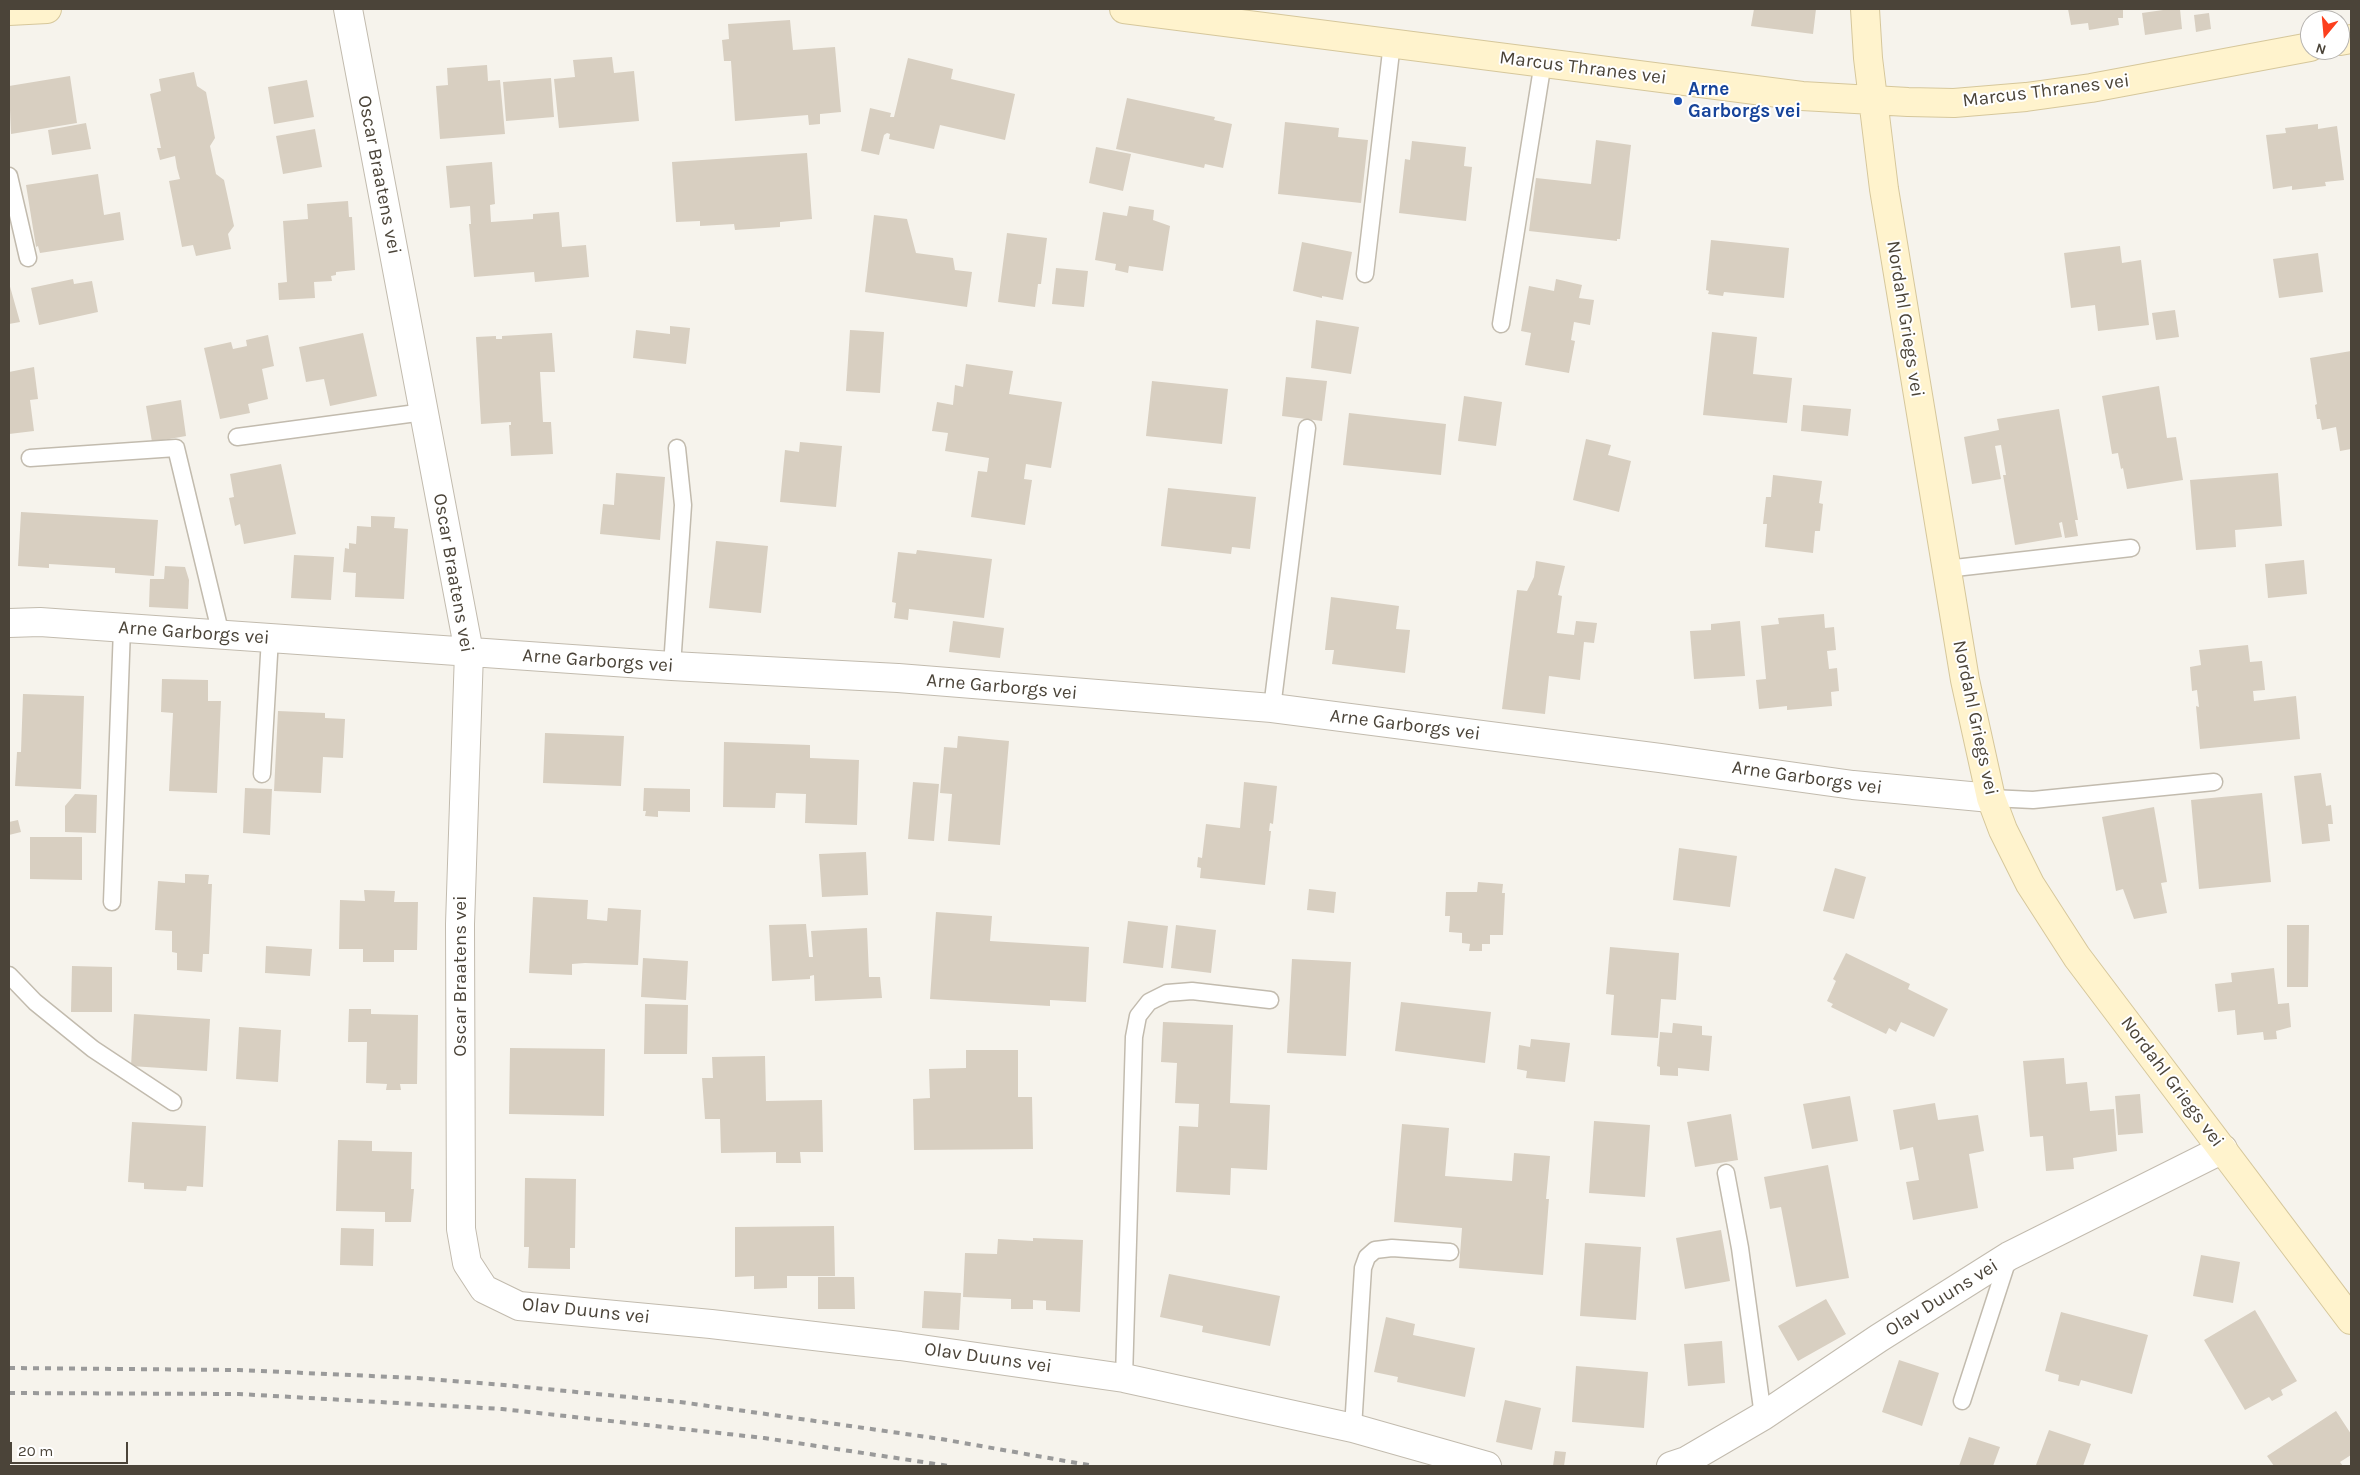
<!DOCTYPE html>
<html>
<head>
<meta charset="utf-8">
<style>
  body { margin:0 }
  #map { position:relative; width:2360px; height:1475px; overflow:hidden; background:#f6f3ec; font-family:Karla,sans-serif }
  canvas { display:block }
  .frame { position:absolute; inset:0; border:10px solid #4b4439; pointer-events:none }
  .north { position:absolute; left:2300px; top:10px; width:50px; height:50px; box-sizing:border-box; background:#fff; border:1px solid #b7b4b0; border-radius:50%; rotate:197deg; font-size:14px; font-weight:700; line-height:20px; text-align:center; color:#4b4439 }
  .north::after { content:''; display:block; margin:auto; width:18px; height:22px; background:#fc3f1d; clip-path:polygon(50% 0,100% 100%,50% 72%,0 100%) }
  .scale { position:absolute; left:10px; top:1442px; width:118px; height:22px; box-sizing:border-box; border:2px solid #4b4439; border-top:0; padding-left:6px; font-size:15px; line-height:18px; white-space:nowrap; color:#4b4439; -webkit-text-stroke:4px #fff; paint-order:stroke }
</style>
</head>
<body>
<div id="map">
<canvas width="2360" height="1475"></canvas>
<div class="frame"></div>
<div class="north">N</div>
<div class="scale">20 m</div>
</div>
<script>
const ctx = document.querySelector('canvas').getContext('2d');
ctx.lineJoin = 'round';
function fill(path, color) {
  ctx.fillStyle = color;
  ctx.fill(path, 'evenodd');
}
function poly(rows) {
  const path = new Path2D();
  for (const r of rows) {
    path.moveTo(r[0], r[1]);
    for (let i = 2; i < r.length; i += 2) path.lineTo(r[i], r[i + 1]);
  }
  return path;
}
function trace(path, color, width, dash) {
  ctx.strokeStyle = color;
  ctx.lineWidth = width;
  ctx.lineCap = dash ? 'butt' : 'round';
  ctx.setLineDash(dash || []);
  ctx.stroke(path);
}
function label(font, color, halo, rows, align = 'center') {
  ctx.font = font + ' Karla,sans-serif';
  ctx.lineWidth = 4;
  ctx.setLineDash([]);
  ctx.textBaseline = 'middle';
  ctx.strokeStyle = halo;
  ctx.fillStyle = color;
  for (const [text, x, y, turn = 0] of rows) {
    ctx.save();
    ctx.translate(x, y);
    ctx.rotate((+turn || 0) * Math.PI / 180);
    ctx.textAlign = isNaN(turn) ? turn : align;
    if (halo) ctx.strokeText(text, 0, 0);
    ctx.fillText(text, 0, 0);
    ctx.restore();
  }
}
const building = poly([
  [1754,9,1816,9,1813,34,1751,26],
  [2068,9,2123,9,2123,18,2118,18,2119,25,2089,30,2088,23,2071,25],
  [2170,9,2180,9,2182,29,2145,35,2142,13],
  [2209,13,2211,29,2196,32,2194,15],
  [790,20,793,50,835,47,841,112,820,114,820,124,809,125,808,115,735,121,731,61,724,61,722,40,729,39,728,24],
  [612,57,614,73,634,71,639,121,559,128,554,79,575,77,573,60],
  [908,58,953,69,951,79,1015,94,1005,140,940,125,934,149,889,139,890,134,887,133,884,135,879,155,861,151,870,108,891,113,890,117,894,117],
  [487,65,488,81,500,80,505,134,440,139,436,86,448,85,447,68],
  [194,72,197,86,206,92,215,138,210,146,216,174,224,180,234,226,228,234,231,249,196,256,193,245,182,247,169,181,180,179,177,168,175,156,160,160,157,148,161,148,150,94,161,91,159,79],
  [70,76,77,123,11,134,9,86],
  [551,78,554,117,506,121,503,82],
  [307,80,314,117,274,124,268,87],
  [1127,98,1215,117,1214,120,1232,124,1223,168,1205,164,1204,168,1116,149],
  [1285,122,1339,128,1338,137,1368,140,1361,203,1278,194],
  [86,123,91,149,52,155,48,130],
  [2318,124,2318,129,2337,126,2344,180,2325,182,2326,186,2292,190,2292,186,2273,189,2266,135,2286,133,2285,128],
  [315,129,322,167,283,174,276,136],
  [1596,140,1631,145,1620,239,1617,239,1617,241,1529,231,1536,178,1591,184],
  [1412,141,1466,147,1464,166,1472,167,1466,221,1399,213,1405,159,1410,160],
  [1096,147,1131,154,1123,191,1089,183],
  [807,153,812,219,780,222,780,227,735,230,734,224,700,226,700,221,676,222,672,162],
  [492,162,495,204,490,205,491,222,533,219,533,214,559,212,562,247,586,245,589,277,535,282,534,272,474,277,469,224,471,224,470,206,450,208,446,166],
  [98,174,104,215,120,212,124,240,40,253,38,246,36,247,26,185],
  [348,201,349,217,352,217,355,270,336,272,336,275,331,276,332,281,314,282,315,298,279,300,278,283,287,282,283,221,308,219,307,204],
  [1129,206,1154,210,1153,220,1170,226,1163,271,1129,266,1128,273,1115,270,1116,264,1095,260,1103,212,1127,216],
  [874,215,907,219,916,253,953,258,955,270,972,272,967,307,865,292],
  [1007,233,1047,238,1041,284,1038,284,1035,307,998,302],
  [1711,240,1789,248,1784,298,1724,292,1723,296,1708,294,1709,291,1706,290],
  [1302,242,1352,252,1343,300,1322,296,1322,298,1293,291],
  [2120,246,2122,263,2141,260,2149,325,2098,331,2095,305,2071,308,2064,253],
  [2318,253,2323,292,2279,298,2273,259],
  [1056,268,1088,271,1084,307,1052,304],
  [73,279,74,284,92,281,98,312,39,325,31,288],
  [1556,279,1582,285,1579,298,1594,300,1590,325,1574,322,1571,340,1575,341,1569,373,1525,365,1531,333,1521,331,1529,286,1554,291],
  [9,283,20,322,9,324],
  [2175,310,2179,337,2156,340,2152,313],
  [1316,320,1359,327,1351,374,1311,368],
  [670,326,690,328,686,364,633,358,636,330,670,334],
  [850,330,884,332,880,393,846,391],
  [1712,332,1757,337,1753,374,1792,378,1787,423,1703,415],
  [363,333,377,396,330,406,324,379,306,382,299,347],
  [552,333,555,372,540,372,543,422,551,422,553,454,511,456,509,425,511,425,511,422,481,424,476,337,496,336,496,339,502,339,502,336],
  [268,335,274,366,262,369,268,399,248,404,250,413,220,419,204,348,231,342,233,349,247,346,246,340],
  [2351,351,2351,449,2340,451,2336,427,2322,430,2320,419,2317,419,2315,405,2317,404,2310,358],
  [966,364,1013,371,1009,394,1062,402,1051,468,1026,464,1024,479,1032,480,1025,525,971,517,978,471,987,472,989,458,945,451,948,433,932,431,937,402,953,405,955,385,963,387],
  [34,367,38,399,30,400,34,431,9,434,9,372],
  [1286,377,1327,381,1322,421,1282,416],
  [1152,381,1228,389,1222,444,1146,436],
  [2159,386,2167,438,2176,437,2183,480,2127,489,2123,468,2121,469,2118,453,2112,454,2102,396],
  [1464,396,1502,402,1496,446,1458,441],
  [181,400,186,436,152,442,146,406],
  [1803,405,1851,409,1848,436,1801,431],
  [2059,409,2078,520,2075,520,2078,536,2065,538,2062,522,2059,523,2062,537,2015,545,2003,475,2006,475,2001,445,1995,446,2001,479,1972,484,1964,437,1999,430,1997,419],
  [1349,413,1446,424,1441,475,1343,465],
  [1586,439,1611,445,1608,455,1631,461,1619,512,1573,500],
  [800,442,842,446,836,507,780,502,785,450,799,452],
  [281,464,296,534,244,544,240,524,235,526,229,498,234,497,230,474],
  [616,473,665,477,660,540,600,534,603,504,614,505],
  [2278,473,2282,526,2235,530,2236,547,2196,550,2190,480],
  [1773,475,1822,481,1819,503,1823,504,1820,531,1815,531,1813,553,1765,547,1767,524,1763,524,1766,497,1771,497],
  [1168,488,1256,497,1250,549,1232,547,1231,554,1161,546],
  [21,512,158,520,154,576,115,573,115,568,49,564,49,568,18,566],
  [371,516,395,517,394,528,408,529,404,599,355,597,356,573,343,572,345,548,349,549,349,543,356,544,357,526,371,527],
  [716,541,768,546,761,613,709,608],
  [917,550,992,559,984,618,909,609,908,620,894,618,896,603,892,602,898,552,916,554],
  [294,555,334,557,331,600,291,598],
  [2304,560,2307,594,2268,598,2265,564],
  [1536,561,1565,566,1558,595,1562,596,1557,633,1574,635,1576,621,1597,623,1594,643,1584,642,1580,680,1549,676,1545,714,1502,709,1517,590,1527,591,1534,577],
  [165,566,185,567,189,580,188,609,149,607,150,579,164,579],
  [1331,597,1399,606,1396,629,1410,630,1405,673,1332,664,1334,650,1325,650],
  [1824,614,1825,628,1834,627,1836,650,1827,651,1829,669,1837,668,1839,691,1831,692,1832,706,1787,710,1787,706,1759,709,1756,680,1766,679,1761,626,1779,624,1778,618],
  [953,621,1004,628,1000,658,949,652],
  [1740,621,1745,676,1694,679,1690,631,1711,630,1711,624],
  [2248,645,2250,662,2262,661,2265,690,2253,691,2254,701,2296,696,2300,739,2200,749,2196,706,2199,707,2197,690,2192,691,2190,667,2201,665,2199,650],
  [162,679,208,680,208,701,221,701,217,793,169,791,173,713,161,712],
  [23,694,84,696,81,789,15,786,17,752,21,752],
  [278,711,325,713,325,718,345,719,343,758,323,757,321,793,274,791],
  [545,733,624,736,621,786,543,783],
  [958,736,1009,741,1000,845,948,841,952,794,940,793,944,747,957,748],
  [724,742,810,745,810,758,859,760,857,825,805,823,806,794,776,793,775,808,723,807],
  [2321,773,2326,806,2331,805,2333,824,2328,824,2330,841,2302,844,2294,776],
  [913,782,939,784,934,841,908,839],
  [1244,782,1277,786,1273,824,1270,823,1269,831,1271,831,1265,885,1200,878,1201,868,1197,867,1198,857,1202,858,1206,824,1240,828],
  [245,788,272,789,270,835,243,833],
  [644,788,690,789,690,812,658,811,658,817,645,816,646,811,643,811],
  [2262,793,2271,882,2199,889,2191,800],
  [75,794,97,795,96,833,65,832,65,806],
  [2154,807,2167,882,2161,883,2167,913,2134,919,2123,889,2116,891,2102,817],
  [18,820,21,832,9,835,9,822],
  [30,837,82,837,82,880,30,879],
  [1679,848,1737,856,1730,907,1673,900],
  [866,852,868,895,822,897,819,854],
  [1835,868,1866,877,1854,919,1823,911],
  [185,874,209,875,208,884,212,884,209,954,203,954,202,972,177,970,177,953,172,952,172,931,155,930,158,881,185,883],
  [1478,882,1503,884,1502,893,1505,893,1503,935,1490,935,1490,944,1482,944,1482,951,1469,951,1470,944,1462,943,1462,933,1449,932,1450,916,1445,916,1446,892,1477,892],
  [1309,889,1336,892,1334,913,1307,910],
  [364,890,395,891,394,902,418,902,417,950,394,950,394,962,363,962,363,949,339,949,340,900,365,901],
  [533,897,588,900,587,919,607,921,608,908,641,910,638,965,585,963,572,964,572,975,529,973],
  [936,912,992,916,990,941,1089,947,1086,1002,1050,1000,1050,1006,930,999],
  [1128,921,1168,926,1163,968,1123,963],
  [806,924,809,957,813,957,811,931,867,928,869,977,880,977,882,998,815,1001,814,975,810,976,810,979,772,981,769,925],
  [1176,925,1216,930,1211,973,1171,968],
  [2287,925,2309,925,2308,987,2287,987],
  [266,946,312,949,310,976,265,973],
  [1610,947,1679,953,1676,1000,1661,999,1658,1038,1611,1035,1614,995,1606,994],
  [1846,953,1910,984,1908,989,1948,1009,1934,1037,1901,1022,1896,1032,1889,1028,1886,1034,1831,1007,1833,1004,1827,1001,1836,981,1833,979],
  [643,958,688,961,686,1000,641,997],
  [1292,959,1351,962,1346,1056,1287,1053],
  [72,966,112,967,112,1012,71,1012],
  [2274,968,2278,1004,2289,1003,2291,1027,2276,1031,2277,1039,2264,1040,2263,1032,2237,1035,2235,1010,2218,1012,2215,984,2232,982,2231,973],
  [1401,1002,1491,1012,1485,1063,1395,1051],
  [645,1004,688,1005,687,1054,644,1054],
  [349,1009,371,1009,371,1014,418,1015,417,1084,400,1084,401,1090,386,1090,387,1084,366,1083,367,1042,348,1042],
  [134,1014,210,1019,207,1071,131,1066],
  [1163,1022,1233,1025,1230,1103,1270,1105,1267,1170,1231,1168,1230,1195,1176,1192,1179,1126,1198,1127,1199,1104,1175,1103,1177,1063,1161,1062],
  [1673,1023,1702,1026,1702,1035,1712,1036,1709,1071,1678,1068,1678,1076,1660,1075,1660,1067,1657,1066,1660,1032,1672,1033],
  [239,1027,281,1030,278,1082,236,1079],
  [1531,1039,1570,1043,1565,1082,1526,1078,1527,1071,1517,1069,1519,1045,1530,1047],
  [510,1048,605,1049,604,1116,509,1114],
  [966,1050,1018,1050,1018,1097,1032,1097,1033,1149,914,1150,913,1099,930,1098,929,1069,966,1068],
  [765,1056,766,1101,822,1100,823,1152,800,1152,801,1163,776,1163,776,1152,721,1153,720,1119,705,1119,702,1078,713,1078,712,1057],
  [2064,1058,2066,1084,2087,1082,2090,1111,2114,1109,2117,1151,2073,1158,2074,1169,2046,1171,2043,1136,2030,1137,2023,1061],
  [2140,1094,2143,1133,2118,1135,2115,1096],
  [1850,1096,1858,1141,1812,1149,1803,1104],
  [1935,1103,1938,1120,1978,1115,1984,1151,1969,1154,1978,1208,1913,1220,1906,1182,1919,1180,1916,1163,1913,1147,1900,1150,1893,1110],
  [1731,1114,1738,1160,1695,1167,1687,1122],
  [1594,1121,1650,1125,1645,1197,1589,1193],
  [132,1122,206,1126,203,1187,187,1186,186,1191,144,1189,144,1183,128,1182],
  [1402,1124,1449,1128,1445,1176,1512,1181,1514,1153,1550,1156,1546,1199,1549,1199,1543,1275,1459,1268,1462,1228,1394,1222],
  [338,1140,372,1141,372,1151,412,1152,411,1189,414,1189,411,1222,385,1222,385,1212,336,1211],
  [1828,1165,1849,1278,1796,1287,1781,1207,1770,1209,1764,1177],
  [525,1178,576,1179,575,1248,570,1248,570,1269,528,1268,529,1247,524,1247],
  [834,1226,835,1276,787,1276,787,1288,754,1289,754,1276,735,1277,735,1227],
  [341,1228,374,1229,373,1266,340,1265],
  [1721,1230,1730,1281,1685,1289,1676,1238],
  [1033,1238,1083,1240,1080,1312,1046,1310,1046,1301,1033,1300,1033,1309,1011,1309,1011,1299,963,1297,965,1253,997,1254,998,1239,1033,1241],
  [1585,1243,1641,1247,1636,1320,1580,1316],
  [2201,1255,2240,1262,2233,1303,2193,1296],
  [1169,1274,1280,1296,1270,1346,1202,1332,1203,1326,1160,1317],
  [818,1277,854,1277,855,1309,818,1309],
  [924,1291,961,1293,959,1330,922,1328],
  [1826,1299,1846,1334,1798,1361,1778,1326],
  [2255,1310,2297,1381,2281,1390,2283,1395,2272,1401,2269,1397,2245,1410,2204,1340],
  [2061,1312,2148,1335,2132,1394,2081,1380,2079,1386,2058,1381,2059,1375,2045,1371],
  [1386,1317,1415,1324,1413,1335,1475,1348,1465,1397,1397,1382,1398,1377,1374,1372],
  [1722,1341,1725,1383,1688,1386,1684,1344],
  [1899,1360,1939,1373,1922,1426,1882,1412],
  [1576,1366,1648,1372,1644,1428,1572,1422],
  [1505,1400,1541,1408,1532,1450,1496,1442],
  [2336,1411,2351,1434,2351,1455,2340,1462,2343,1466,2274,1466,2267,1456],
  [2049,1430,2091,1444,2083,1466,2036,1465],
  [1969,1437,2000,1447,1993,1466,1959,1466],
  [1555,1451,1566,1452,1564,1466,1553,1466]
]);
const lane = poly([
  [9,176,28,258],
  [1365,274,1392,43],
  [1501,324,1543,62],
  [237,437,424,412],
  [30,458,176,448,221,635],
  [1946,569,2131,548],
  [672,666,683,505,677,448],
  [1272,708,1307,428],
  [262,774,270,638],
  [1991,798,2033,800,2214,782],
  [112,902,122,628],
  [9,975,35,1002,93,1049,173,1102],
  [1726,1173,1740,1248,1763,1416],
  [1124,1378,1134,1037,1138,1016,1149,1002,1167,993,1192,991,1270,1000],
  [1962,1401,2009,1256],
  [1353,1428,1363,1268,1367,1257,1375,1250,1392,1248,1450,1252]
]);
const street = poly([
  [348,9,469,652,460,924,461,1229,467,1263,484,1289,519,1306,711,1324,900,1346,1124,1378,1353,1428,1487,1466],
  [9,623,40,622,672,666,898,678,1272,708,1660,758,1853,785,1991,798],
  [1671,1466,1686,1461,1763,1416,1879,1338,2009,1256,2223,1149]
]);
const secondary = poly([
  [1124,9,1802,96,1908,102,1954,103,2026,97,2091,88,2310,47],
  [1865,9,1868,58,1884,189,1965,680,1991,798,2003,830,2030,884,2077,957,2351,1320],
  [9,11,47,9],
  [2340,41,2351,39]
]);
const rail = poly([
  [9,1368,239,1370,416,1378,504,1385,680,1402,766,1414,941,1439,1094,1466],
  [9,1393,239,1394,502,1409,764,1438,949,1466]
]);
const markers = [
  [1678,101,5,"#1a4fb4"]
];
const streetNames = [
  ["Marcus Thranes vei",1583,68,7],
  ["Marcus Thranes vei",2046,91,-7],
  ["Oscar Braatens vei",379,175,79],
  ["Nordahl Griegs vei",1905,319,81],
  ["Oscar Braatens vei",453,573,80],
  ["Arne Garborgs vei",194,633,4],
  ["Arne Garborgs vei",598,661,4],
  ["Arne Garborgs vei",1002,687,5],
  ["Nordahl Griegs vei",1975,718,78],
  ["Arne Garborgs vei",1405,725,7],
  ["Arne Garborgs vei",1807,778,8],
  ["Oscar Braatens vei",461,976,-90],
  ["Nordahl Griegs vei",2172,1082,53],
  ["Olav Duuns vei",1942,1298,-32],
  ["Olav Duuns vei",586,1311,6],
  ["Olav Duuns vei",988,1358,8]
];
const transitNames = [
  ["Arne",1688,90],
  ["Garborgs vei",1688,112]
];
fill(building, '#d8cfc1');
trace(lane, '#c2bbae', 19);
trace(street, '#c2bbae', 30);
trace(secondary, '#d6c79b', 30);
trace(lane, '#fff', 16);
trace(street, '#fff', 28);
trace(secondary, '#fff3cd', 28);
trace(rail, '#9a9a9a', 4, [6, 6]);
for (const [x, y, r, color] of markers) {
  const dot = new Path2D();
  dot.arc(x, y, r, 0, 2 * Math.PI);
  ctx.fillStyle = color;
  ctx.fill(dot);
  trace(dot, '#fff', 2);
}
label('19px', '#4b4439', '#fff', streetNames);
label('bold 19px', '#164399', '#fff', transitNames, 'left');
</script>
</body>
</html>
